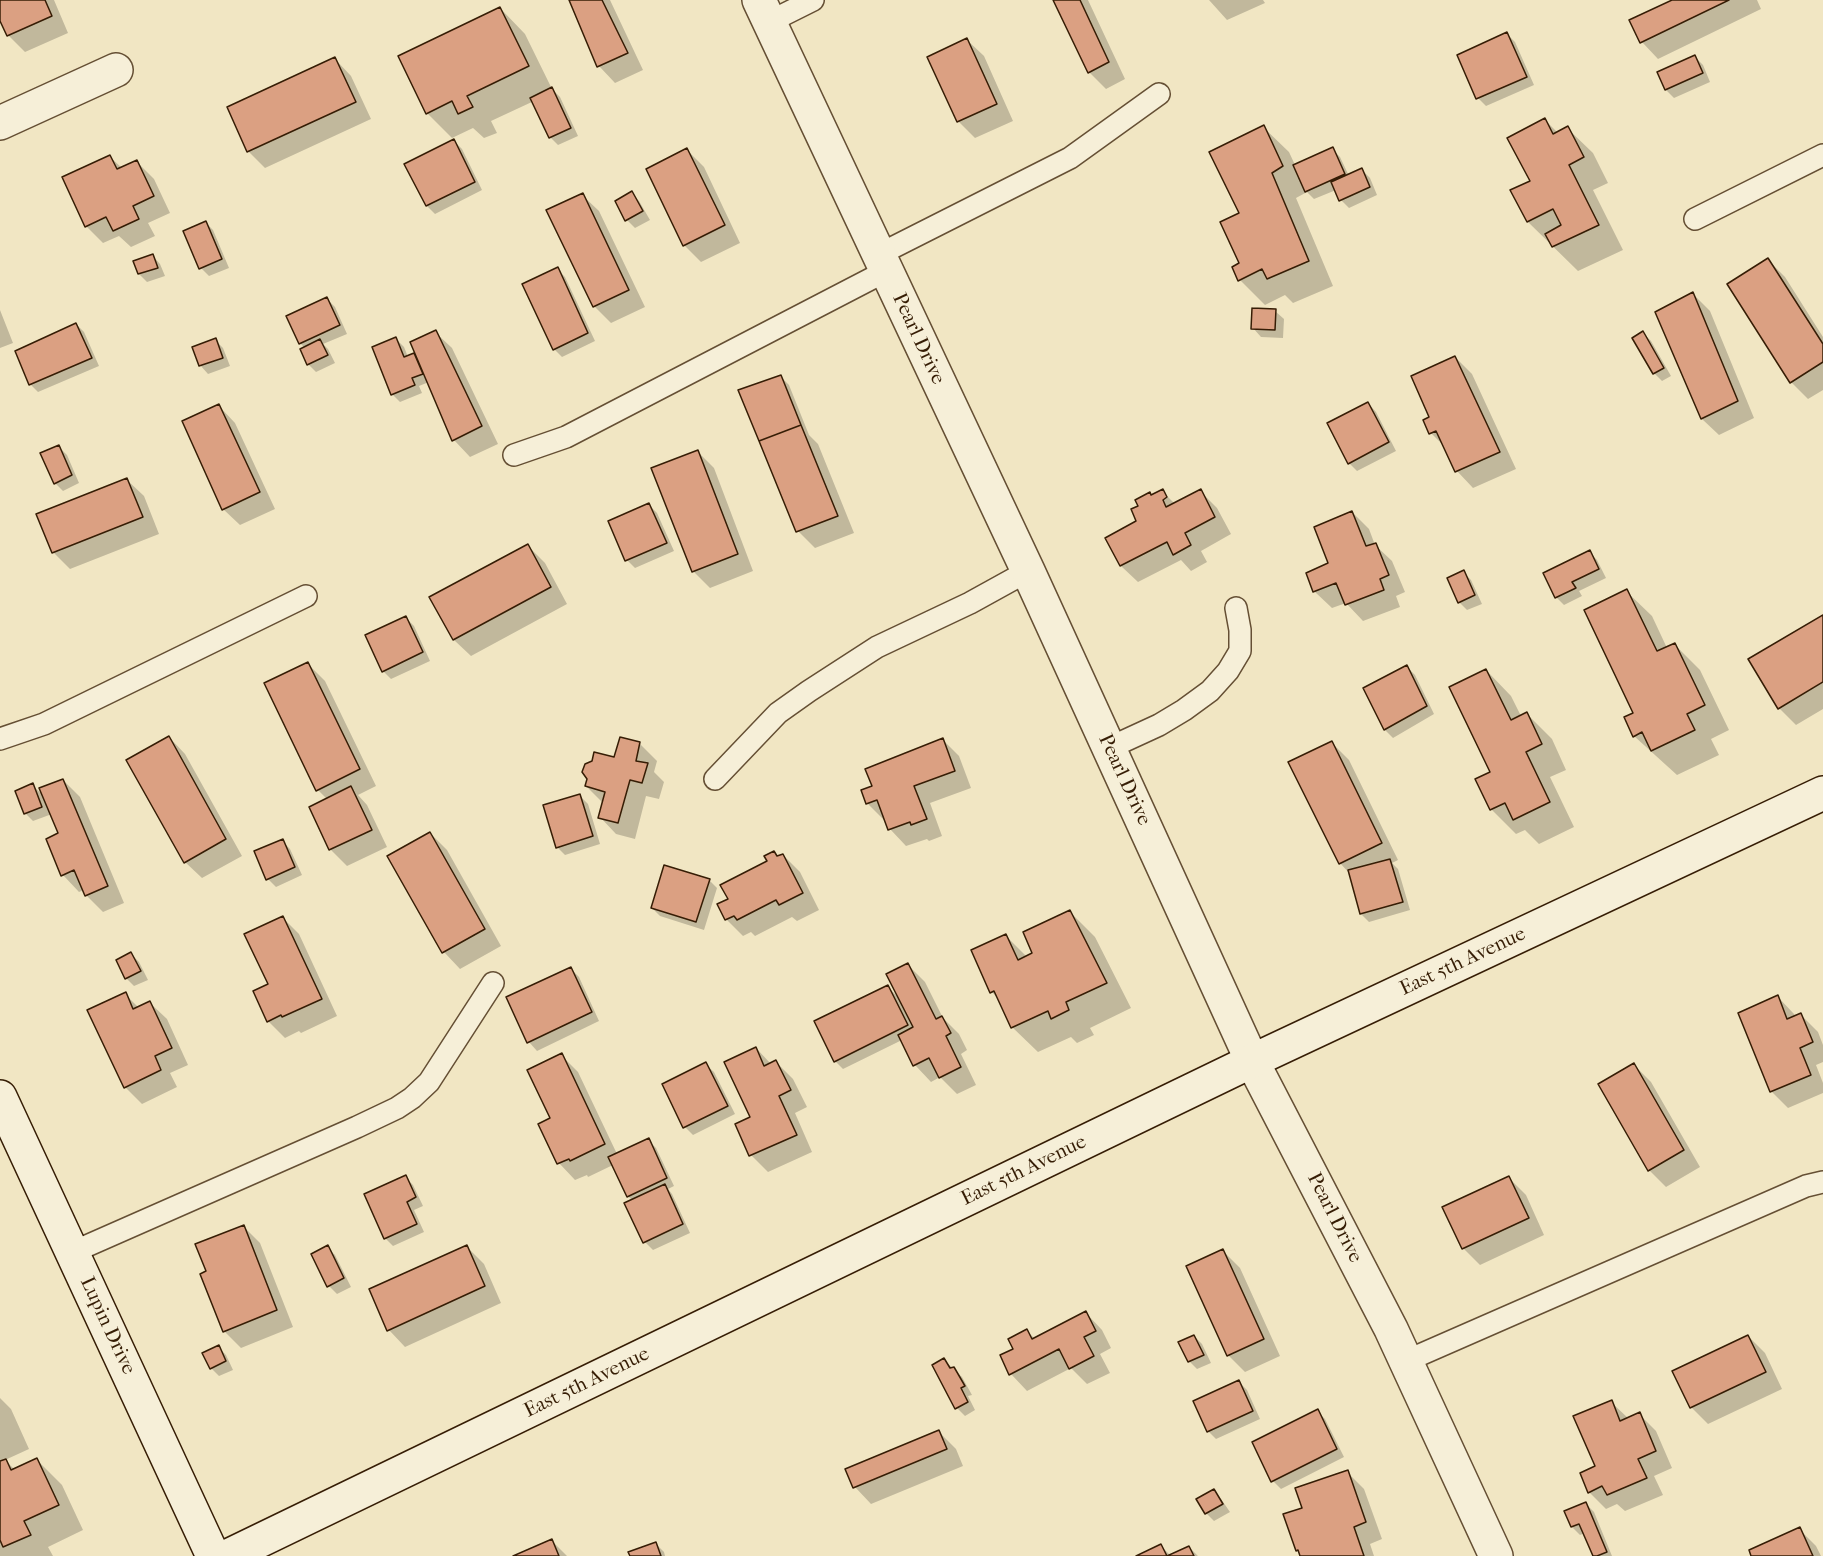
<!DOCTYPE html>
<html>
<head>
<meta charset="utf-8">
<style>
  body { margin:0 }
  canvas { display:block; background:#f1e6c3 }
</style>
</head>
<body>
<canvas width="1823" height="1556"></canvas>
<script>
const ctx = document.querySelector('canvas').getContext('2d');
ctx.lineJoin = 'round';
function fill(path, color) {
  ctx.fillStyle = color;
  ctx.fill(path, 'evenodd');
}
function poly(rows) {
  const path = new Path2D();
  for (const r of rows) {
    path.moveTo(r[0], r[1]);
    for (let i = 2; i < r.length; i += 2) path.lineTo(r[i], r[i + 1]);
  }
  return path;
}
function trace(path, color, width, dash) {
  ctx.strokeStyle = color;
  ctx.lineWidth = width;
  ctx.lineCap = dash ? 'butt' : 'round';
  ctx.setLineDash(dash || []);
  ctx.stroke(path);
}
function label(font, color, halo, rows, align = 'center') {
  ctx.font = font + ' "IM FELL French Canon",serif';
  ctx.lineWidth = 4.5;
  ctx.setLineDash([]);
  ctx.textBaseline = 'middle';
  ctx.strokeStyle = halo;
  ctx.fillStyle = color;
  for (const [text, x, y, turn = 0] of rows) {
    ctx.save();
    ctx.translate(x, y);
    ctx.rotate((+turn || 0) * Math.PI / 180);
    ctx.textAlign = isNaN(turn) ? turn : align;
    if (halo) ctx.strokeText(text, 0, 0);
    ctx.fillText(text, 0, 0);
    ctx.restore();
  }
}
const shadow = poly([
  [0,0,54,0,68,33,25,52,8,35,0,17],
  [571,0,610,0,643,70,615,83,599,66],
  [1055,0,1088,0,1125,79,1106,89,1089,72],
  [1209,0,1263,0,1265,3,1227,20],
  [1676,0,1757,0,1761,9,1658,59,1642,42,1631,21],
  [500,8,525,34,552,89,560,97,578,136,558,145,550,137,534,101,491,121,497,133,484,138,473,128,452,138,427,113],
  [1507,34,1515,42,1534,85,1486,106,1478,98],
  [967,40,984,56,1013,121,975,138,958,121],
  [1695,57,1703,65,1710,82,1674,98,1666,90,1659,73],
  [335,59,351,76,371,119,265,168,248,151],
  [1545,120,1558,133,1567,128,1593,153,1608,183,1593,190,1623,250,1578,271,1528,222,1512,191,1532,181],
  [1263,127,1289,152,1295,165,1332,149,1340,157,1349,176,1362,170,1370,178,1377,195,1349,208,1341,200,1336,190,1314,199,1307,192,1296,198,1333,286,1293,303,1285,295,1265,305,1240,280,1234,268,1241,264,1241,214],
  [454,141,462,149,482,190,435,214,427,206,406,165],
  [687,150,704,167,740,243,701,262,684,245],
  [110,157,122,168,137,162,154,179,170,213,148,223,155,236,131,247,119,236,103,243,86,226],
  [631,193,639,201,650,220,635,228,627,220],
  [582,195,599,211,645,307,611,323,594,306],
  [205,222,213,230,229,268,209,276,201,268,185,231],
  [152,255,160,264,165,276,147,282,139,274],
  [1768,260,1785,277,1823,337,1823,390,1808,399,1791,382,1730,284],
  [557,269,565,277,595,341,562,357,554,349],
  [1693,294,1710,311,1754,418,1719,435,1702,419,1657,313],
  [327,299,335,307,347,334,323,344,328,349,335,363,316,372,308,364,305,348,300,343],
  [0,310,13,343,0,348],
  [1275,311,1284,319,1283,338,1261,337,1253,328],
  [76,324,84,332,99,366,38,392,30,384],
  [435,332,452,348,498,444,470,457,454,440,429,382,419,386,422,393,400,402,392,394,396,339,404,347,408,357,414,355,419,360],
  [1643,333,1651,341,1671,376,1662,381,1654,373],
  [215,340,223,348,230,366,208,374,200,365],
  [1455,357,1472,374,1516,469,1473,488,1457,471,1446,448,1431,433,1431,417],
  [781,377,789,385,809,435,818,444,854,533,815,548,798,531],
  [1368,403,1376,412,1396,451,1357,471,1349,463],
  [219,406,235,423,275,509,240,525,223,509],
  [58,446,67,455,79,483,63,491,55,483],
  [697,451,714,468,753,571,710,588,693,571],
  [127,480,144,496,159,534,70,569,53,552],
  [1162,491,1175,504,1200,491,1217,508,1231,534,1201,551,1207,562,1191,571,1181,560,1138,582,1121,566,1107,538,1138,522,1140,506,1150,494,1152,496],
  [649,505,657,513,674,551,635,568,627,560],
  [1352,512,1369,529,1375,545,1392,561,1405,592,1396,596,1400,607,1363,621,1346,603,1332,608,1315,592,1308,573,1330,564],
  [528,546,545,563,567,604,471,656,454,640,431,597],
  [1589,552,1597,560,1606,578,1579,591,1582,596,1564,605,1556,597],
  [1463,572,1471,580,1482,604,1467,610,1459,602],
  [1626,591,1652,616,1667,648,1675,645,1700,670,1729,730,1711,739,1719,755,1677,775,1634,736],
  [1823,617,1823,709,1796,725,1779,708],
  [406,618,414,626,430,661,391,679,383,671],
  [308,664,325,681,376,786,358,795,367,805,387,847,347,866,330,849,327,799,318,790],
  [1407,667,1415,675,1434,714,1393,738,1385,730,1365,689],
  [1486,670,1511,696,1521,716,1527,714,1552,739,1566,770,1550,777,1574,827,1539,844,1525,830,1516,834,1491,809,1492,772],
  [169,737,185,754,242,856,202,878,185,862],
  [621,739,640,744,657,761,654,772,664,782,659,799,646,796,635,839,616,834,600,817,603,803,586,786,615,759],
  [942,739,959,756,971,788,930,803,942,836,929,841,927,839,906,846,890,829,886,819,884,820,867,803,873,787],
  [1332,743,1349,760,1398,860,1392,863,1398,869,1410,910,1369,922,1361,914,1350,874,1340,863],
  [63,780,80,797,124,903,103,912,86,895,84,890,79,892,63,875,60,834,52,814,33,821,25,813,32,785,45,797],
  [580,796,588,804,600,844,565,855,557,847],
  [430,833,447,850,501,946,460,969,444,952],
  [282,841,290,849,302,875,276,887,268,879],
  [774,853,779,857,783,855,800,872,819,910,797,921,792,917,755,936,751,932,743,936,726,919],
  [709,880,717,888,704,930,660,916,652,908],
  [1070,912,1095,937,1131,1008,1090,1028,1094,1035,1077,1043,1071,1037,1038,1052,1012,1027,1000,1001,992,992,1006,936,1027,957,1034,954],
  [282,917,299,934,337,1016,301,1033,299,1031,285,1038,268,1021,270,985],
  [131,954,139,962,148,980,134,986,126,978],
  [908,965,925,982,943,1018,959,1034,967,1050,961,1054,976,1085,957,1094,940,1077,931,1082,915,1065,902,1040,843,1069,835,1061,887,986,900,999],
  [571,969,579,977,599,1021,537,1051,529,1042,508,998],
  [125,994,139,1008,150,1003,167,1019,188,1065,170,1073,177,1087,142,1104,125,1087],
  [1778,997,1794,1014,1796,1017,1801,1015,1818,1032,1823,1045,1823,1062,1816,1065,1823,1083,1823,1093,1788,1108,1771,1091],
  [756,1048,771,1064,776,1062,793,1079,807,1107,795,1113,812,1152,768,1172,751,1155,737,1125,752,1118],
  [561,1055,578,1072,617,1154,648,1140,656,1148,674,1186,668,1189,672,1194,690,1233,653,1250,645,1242,633,1201,628,1196,613,1165,588,1177,587,1175,575,1180,559,1163,552,1119],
  [705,1064,714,1072,735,1114,693,1135,685,1127,664,1085],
  [1634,1065,1651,1082,1700,1167,1666,1187,1649,1170,1600,1085],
  [405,1177,413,1185,423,1206,414,1210,424,1232,393,1246,385,1238],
  [1509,1178,1526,1195,1544,1235,1480,1265,1463,1248],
  [243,1226,260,1243,293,1327,241,1348,224,1331,208,1272],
  [327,1247,335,1255,351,1287,337,1294,329,1286],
  [467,1247,484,1264,501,1303,405,1347,389,1330],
  [1223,1251,1240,1268,1280,1356,1245,1372,1229,1356,1188,1267],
  [1086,1313,1102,1330,1111,1348,1100,1354,1110,1373,1087,1384,1071,1368,1027,1391,1011,1374,1002,1356,1015,1349,1027,1331,1035,1339],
  [1194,1336,1202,1344,1211,1363,1197,1369,1189,1361],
  [1748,1336,1765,1353,1782,1389,1708,1424,1691,1407],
  [218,1347,226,1355,233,1370,219,1376,211,1368],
  [944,1360,962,1377,972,1395,968,1396,975,1410,965,1416,957,1408],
  [1239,1382,1247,1390,1260,1419,1216,1439,1208,1431],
  [0,1398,11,1409,29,1449,5,1460,15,1470,37,1460,62,1485,83,1530,48,1547,53,1556,0,1556],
  [1611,1402,1629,1419,1639,1414,1656,1431,1672,1468,1654,1476,1663,1495,1625,1511,1617,1504,1606,1509,1589,1492],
  [1317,1411,1325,1419,1344,1457,1281,1489,1273,1481],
  [939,1432,956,1449,963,1466,871,1504,855,1487],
  [1347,1472,1364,1489,1382,1539,1370,1544,1374,1556,1302,1556,1297,1550,1304,1508],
  [1213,1491,1221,1499,1230,1512,1214,1521,1206,1513],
  [1586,1504,1594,1512,1612,1556,1594,1556,1585,1533,1580,1535,1572,1527],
  [1799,1529,1816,1546,1821,1556,1753,1556],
  [551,1540,567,1556,516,1556],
  [656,1544,664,1552,665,1556,631,1556],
  [1161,1546,1171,1556,1189,1547,1198,1556,1139,1556]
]);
const building = poly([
  [0,0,45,0,52,16,7,36,0,21,0,0],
  [569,0,602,0,628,53,597,67,569,0],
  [1053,0,1080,0,1109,62,1088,73,1053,0],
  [1672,0,1729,0,1640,43,1629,20,1672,0],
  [500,7,529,66,467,96,473,107,458,114,452,101,426,114,398,56,500,7],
  [1507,32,1527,77,1476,99,1457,55,1507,32],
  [967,38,997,104,957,122,927,57,967,38],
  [1695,55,1703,73,1665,90,1657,72,1695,55],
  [335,57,356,102,247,152,227,107,335,57],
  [552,87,571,128,549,138,530,98,552,87],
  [1545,118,1553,134,1568,126,1584,157,1569,165,1599,225,1552,247,1545,234,1561,225,1553,209,1527,222,1510,190,1530,181,1507,138,1545,118],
  [1264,125,1283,166,1272,173,1309,261,1267,279,1262,269,1238,281,1232,267,1239,263,1220,222,1239,213,1209,152,1264,125],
  [454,139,475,182,426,206,404,164,454,139],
  [1333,147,1345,174,1305,192,1293,165,1333,147],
  [687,148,725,225,683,246,646,169,687,148],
  [110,155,117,169,137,160,154,196,133,206,139,219,113,231,106,217,85,227,62,177,110,155],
  [1362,168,1370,187,1339,201,1331,182,1362,168],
  [632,191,643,211,625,221,615,201,632,191],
  [583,193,629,290,593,307,546,210,583,193],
  [206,221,222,259,199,269,183,231,206,221],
  [153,254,158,268,138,274,133,261,153,254],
  [1768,258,1823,344,1823,362,1790,383,1727,284,1768,258],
  [558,267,588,333,553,350,522,284,558,267],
  [1693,292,1738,401,1701,419,1655,312,1693,292],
  [327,297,340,325,299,344,286,316,327,297],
  [1252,308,1276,309,1275,330,1251,329,1252,308],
  [76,323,92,358,29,385,15,351,76,323],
  [436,330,482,426,452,441,410,342,436,330],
  [1643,331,1664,368,1653,374,1632,338,1643,331],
  [396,337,404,357,414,353,423,374,412,378,415,385,391,395,372,347,396,337],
  [216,338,223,358,199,366,192,347,216,338],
  [320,339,328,355,307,365,300,349,320,339],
  [1455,356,1500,452,1455,472,1436,431,1429,434,1423,420,1429,417,1411,376,1455,356],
  [781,375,801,425,759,441,738,390,781,375],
  [1368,402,1389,442,1348,464,1327,423,1368,402],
  [219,404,260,492,222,510,182,421,219,404],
  [801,425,838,516,796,532,759,441,801,425],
  [59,445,72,475,54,484,40,453,59,445],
  [698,450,738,554,692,572,651,468,698,450],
  [127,478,143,517,52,553,36,514,127,478],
  [1163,489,1167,497,1163,500,1166,507,1201,489,1215,517,1185,533,1191,545,1173,555,1167,542,1120,566,1105,538,1136,521,1131,509,1138,506,1135,500,1150,492,1151,495,1163,489],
  [649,503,667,543,625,561,608,521,649,503],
  [1352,511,1366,546,1376,543,1389,575,1380,579,1384,590,1345,605,1336,583,1313,592,1306,573,1328,563,1314,527,1352,511],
  [528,544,551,587,453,640,429,597,528,544],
  [1590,550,1599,569,1572,582,1576,588,1555,598,1543,573,1590,550],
  [1464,570,1475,595,1458,603,1447,578,1464,570],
  [1627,589,1657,651,1675,643,1705,705,1687,714,1695,730,1651,751,1642,732,1633,737,1624,717,1633,713,1584,610,1627,589],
  [1823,615,1823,682,1778,709,1748,659,1823,615],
  [406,616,423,652,382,672,365,635,406,616],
  [308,662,360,769,316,791,264,683,308,662],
  [1407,665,1427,706,1384,730,1363,688,1407,665],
  [1486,669,1511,720,1527,712,1542,744,1526,752,1550,802,1513,820,1505,803,1490,810,1475,779,1490,772,1449,687,1486,669],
  [169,736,226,839,184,863,126,760,169,736],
  [620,737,640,742,636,761,648,763,642,783,630,780,618,823,598,818,605,792,585,786,587,779,582,772,585,764,592,761,594,752,614,757,620,737],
  [943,738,955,771,914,786,927,819,911,825,910,822,888,830,877,800,866,804,861,790,872,786,865,769,943,738],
  [1332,741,1382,843,1339,864,1288,762,1332,741],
  [63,779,108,886,85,896,74,870,61,876,46,839,58,833,39,788,63,779],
  [33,783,42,807,24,814,15,791,33,783],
  [351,786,372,830,329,850,309,807,351,786],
  [580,794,593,836,556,848,543,805,580,794],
  [430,832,485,929,442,953,387,856,430,832],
  [283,839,295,867,266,880,254,851,283,839],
  [774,851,777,856,783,854,803,893,779,905,776,900,737,920,734,916,725,920,717,904,728,899,720,885,767,861,764,856,774,851],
  [1390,859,1403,902,1360,914,1348,870,1390,859],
  [664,865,710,879,696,922,651,908,664,865],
  [1070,910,1107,983,1066,1002,1069,1010,1051,1019,1048,1011,1011,1028,994,991,990,993,971,950,1006,934,1018,960,1032,953,1023,932,1070,910],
  [283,916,322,999,282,1017,281,1015,267,1022,253,991,268,984,244,934,283,916],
  [131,952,141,971,125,979,116,960,131,952],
  [908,963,936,1019,942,1016,951,1033,946,1036,961,1067,939,1078,929,1058,913,1066,898,1035,913,1027,886,974,908,963],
  [571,967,592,1012,527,1043,506,997,571,967],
  [888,985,908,1025,834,1062,814,1021,888,985],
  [126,992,133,1009,150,1001,172,1048,155,1056,161,1070,124,1088,87,1010,126,992],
  [1778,995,1787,1019,1801,1013,1813,1042,1800,1048,1811,1075,1770,1092,1738,1013,1778,995],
  [756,1047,764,1066,776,1060,791,1090,779,1096,797,1135,749,1156,735,1124,750,1117,724,1062,756,1047],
  [562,1053,605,1144,570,1161,569,1159,557,1164,538,1124,550,1118,527,1070,562,1053],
  [706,1062,728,1106,683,1128,662,1084,706,1062],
  [1634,1063,1684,1150,1648,1171,1598,1084,1634,1063],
  [649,1138,667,1178,627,1197,608,1157,649,1138],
  [406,1175,416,1197,407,1202,417,1224,384,1239,364,1194,406,1175],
  [1509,1176,1529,1218,1462,1249,1442,1207,1509,1176],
  [665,1184,683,1224,643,1243,624,1203,665,1184],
  [244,1225,277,1310,223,1332,200,1274,206,1271,195,1244,244,1225],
  [328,1245,344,1278,327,1287,311,1254,328,1245],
  [467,1245,485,1286,387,1331,369,1289,467,1245],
  [1223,1249,1264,1339,1227,1356,1186,1266,1223,1249],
  [1086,1311,1096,1331,1084,1337,1094,1356,1069,1369,1059,1349,1009,1375,1000,1355,1013,1349,1008,1339,1027,1329,1032,1339,1086,1311],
  [1194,1335,1204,1355,1188,1362,1178,1342,1194,1335],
  [1748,1335,1766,1372,1690,1408,1672,1371,1748,1335],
  [219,1345,226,1361,210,1369,202,1353,219,1345],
  [944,1358,950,1368,954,1367,965,1386,961,1388,968,1402,955,1409,932,1365,944,1358],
  [1239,1380,1253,1411,1207,1432,1193,1401,1239,1380],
  [1612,1400,1620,1421,1640,1412,1656,1451,1638,1459,1647,1478,1607,1495,1602,1486,1588,1493,1580,1473,1595,1466,1573,1416,1612,1400],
  [1318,1409,1337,1449,1271,1482,1252,1442,1318,1409],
  [939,1430,947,1449,853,1488,845,1469,939,1430],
  [37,1458,59,1505,24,1521,31,1535,3,1547,0,1540,0,1461,6,1459,11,1470,37,1458],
  [1348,1470,1366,1522,1354,1527,1364,1556,1300,1556,1298,1550,1296,1551,1283,1514,1302,1508,1295,1488,1348,1470],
  [1214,1489,1223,1504,1205,1514,1196,1499,1214,1489],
  [1586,1502,1607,1552,1597,1556,1593,1556,1579,1524,1571,1527,1564,1511,1586,1502],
  [1800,1527,1813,1556,1751,1556,1749,1550,1800,1527],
  [552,1539,559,1556,513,1556,552,1539],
  [656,1542,661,1556,630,1556,628,1552,656,1542],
  [1161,1544,1167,1556,1136,1556,1161,1544],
  [1189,1546,1194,1556,1167,1556,1189,1546]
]);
const lane = poly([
  [769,22,813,0],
  [1695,219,1823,155],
  [878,255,1070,158,1159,94],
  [514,455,566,437,886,271],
  [0,739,44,724,306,596],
  [1109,748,1159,725,1184,710,1210,691,1228,671,1240,651,1240,630,1236,608],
  [715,779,778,713,809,691,877,647,970,603,1028,571],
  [73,1252,357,1127,397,1108,412,1098,429,1082,493,983],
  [1406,1361,1806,1186,1823,1182]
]);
const street = poly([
  [759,0,1028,571,1252,1061,1391,1329,1496,1556],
  [0,123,116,70]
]);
const secondary = poly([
  [0,1097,213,1556],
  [228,1556,1252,1061,1823,793]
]);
const streetNames = [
  ["Pearl Drive",918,339,65],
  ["Pearl Drive",1124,780,65],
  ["East 5th Avenue",1463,962,-25],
  ["East 5th Avenue",1024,1171,-26],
  ["Pearl Drive",1334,1218,63],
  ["Lupin Drive",107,1326,65],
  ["East 5th Avenue",587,1383,-26]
];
fill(shadow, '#0003');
fill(building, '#dba082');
trace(building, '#361d05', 1.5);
trace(lane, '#654f34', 24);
trace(street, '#654f34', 36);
trace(secondary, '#361d05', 36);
trace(lane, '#f6efd8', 21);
trace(street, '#f6efd8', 33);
trace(secondary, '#f6efd8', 33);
label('20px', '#361d05', '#f6efd8', streetNames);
</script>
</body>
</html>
